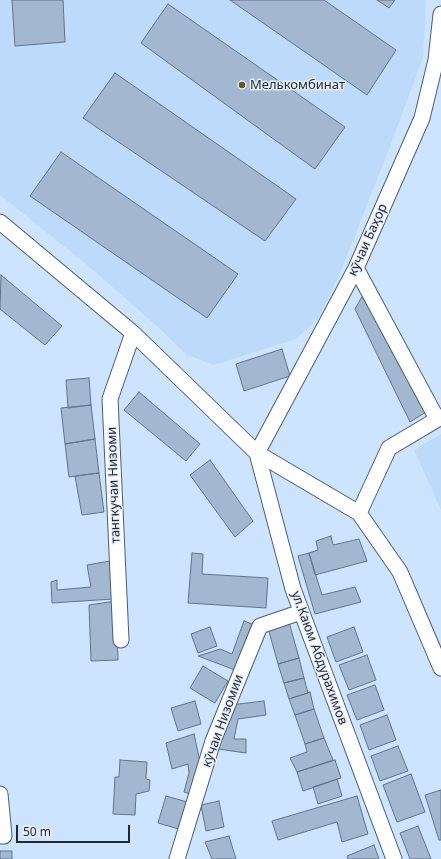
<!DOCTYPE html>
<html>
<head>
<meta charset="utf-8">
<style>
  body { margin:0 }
  #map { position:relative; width:441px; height:859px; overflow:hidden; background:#cde4fe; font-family:"Noto Sans",sans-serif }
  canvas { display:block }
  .scale { position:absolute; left:16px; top:825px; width:114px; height:18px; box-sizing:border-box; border:2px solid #1f2731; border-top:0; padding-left:5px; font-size:12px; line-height:14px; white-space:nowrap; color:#1f2731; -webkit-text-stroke:3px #e6effa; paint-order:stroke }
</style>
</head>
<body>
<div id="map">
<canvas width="441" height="859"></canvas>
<div class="scale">50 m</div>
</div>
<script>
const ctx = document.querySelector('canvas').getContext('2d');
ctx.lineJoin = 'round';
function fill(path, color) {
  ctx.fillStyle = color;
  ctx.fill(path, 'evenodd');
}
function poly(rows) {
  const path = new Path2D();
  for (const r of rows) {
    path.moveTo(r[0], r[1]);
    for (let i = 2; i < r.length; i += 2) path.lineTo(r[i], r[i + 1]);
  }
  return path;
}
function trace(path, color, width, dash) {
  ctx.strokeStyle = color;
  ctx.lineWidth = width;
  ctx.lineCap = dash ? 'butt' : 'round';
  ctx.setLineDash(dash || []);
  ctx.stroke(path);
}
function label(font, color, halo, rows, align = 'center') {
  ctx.font = font + ' "Noto Sans",sans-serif';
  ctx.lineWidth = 3;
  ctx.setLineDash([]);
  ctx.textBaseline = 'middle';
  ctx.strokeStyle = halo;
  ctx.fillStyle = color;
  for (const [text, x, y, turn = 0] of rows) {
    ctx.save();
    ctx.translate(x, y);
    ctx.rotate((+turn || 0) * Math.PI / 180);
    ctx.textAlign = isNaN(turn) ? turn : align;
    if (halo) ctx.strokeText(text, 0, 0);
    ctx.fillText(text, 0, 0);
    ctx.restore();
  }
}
const built = poly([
  [0,0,426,0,423,58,388,152,340,273,318,319,296,339,214,365,187,355,159,328,85,263,0,195],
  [441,434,441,510,414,450]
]);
const building = poly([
  [12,0,63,0,65,42,15,46,12,0],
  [230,0,324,0,396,50,367,95,230,0],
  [377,0,395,0,389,8,377,0],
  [168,4,345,127,315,169,141,43,168,4],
  [115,73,296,199,265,241,83,118,115,73],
  [61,152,238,274,207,318,30,196,61,152],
  [1,275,62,326,45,345,0,309,1,275],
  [364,293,426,412,410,422,355,309,364,293],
  [282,349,290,376,244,391,236,364,282,349],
  [89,378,91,405,68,408,66,380,89,378],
  [139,392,200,444,186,461,124,410,139,392],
  [91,405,95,439,65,444,61,408,91,405],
  [95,439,99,473,69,477,65,444,95,439],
  [210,460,253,521,235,537,190,475,210,460],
  [99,473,104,512,82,515,75,476,99,473],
  [331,536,333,545,359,539,367,561,315,575,309,553,318,550,316,541,331,536],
  [192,553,203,554,202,574,268,578,266,608,188,603,192,553],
  [309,553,322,595,355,587,361,602,315,614,298,556,309,553],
  [110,561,113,599,52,603,51,582,57,580,57,590,91,587,87,565,110,561],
  [116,601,118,660,91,661,89,605,116,601],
  [244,621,252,624,235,670,198,656,220,649,232,654,244,621],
  [289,622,299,658,278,664,268,628,289,622],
  [210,627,217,646,198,653,191,634,210,627],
  [354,627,363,652,336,662,327,637,354,627],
  [367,655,376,680,349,690,339,665,367,655],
  [299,658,304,678,284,683,278,664,299,658],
  [203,666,228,681,215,703,190,688,203,666],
  [304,678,308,693,289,699,284,683,304,678],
  [375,685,384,710,357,720,347,695,375,685],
  [310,692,314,709,295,715,289,699,310,692],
  [195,701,201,724,178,731,171,708,195,701],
  [264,701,266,715,238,719,234,739,246,739,246,753,218,749,230,705,264,701],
  [314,709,324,738,305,744,295,715,314,709],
  [387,715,396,740,369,750,360,725,387,715],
  [194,734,200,762,194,795,184,792,189,773,188,764,172,769,166,743,194,734],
  [324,738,333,760,297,772,290,758,307,752,305,744,324,738],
  [398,746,408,771,380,781,371,756,398,746],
  [120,760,147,762,146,779,150,780,149,791,136,794,135,815,113,814,115,777,119,777,120,760],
  [335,760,341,778,303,791,297,772,335,760],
  [411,774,425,812,397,822,383,785,411,774],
  [337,779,342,796,318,804,313,787,337,779],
  [441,790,441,840,439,840,425,795,441,790],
  [166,796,191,803,182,830,158,823,166,796],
  [357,796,368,834,342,842,337,822,278,840,272,821,357,796],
  [219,801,224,827,206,831,201,805,219,801],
  [418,826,431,859,410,859,400,833,418,826],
  [229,836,236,859,212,859,205,842,229,836],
  [374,845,379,859,348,859,347,856,374,845],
  [0,851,12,851,12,859,0,859,0,851]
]);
const minor = poly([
  [0,222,133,333,257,453,359,513,400,572,441,668],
  [356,268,437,419],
  [359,513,389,448,441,417],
  [121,640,110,399,133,333],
  [0,794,4,836,0,836],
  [177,859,213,741,260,626,301,612],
  [394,859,293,589,257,453,356,268,422,118,436,60,441,14]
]);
const markers = [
  [242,85,4,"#5f5925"]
];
const poiNames = [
  ["Мелькомбинат",250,85]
];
const streetNames = [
  ["кӯчаи Баҳор",368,240,-66],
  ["тангкучаи Низоми",114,485,-92],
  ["ул.Каюм Абдурахимов",319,658,70],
  ["кӯчаи Низомии",223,721,-70]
];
fill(built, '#bedafa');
fill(building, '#a2b8d1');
trace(building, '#60748b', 1);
trace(minor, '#4b5e75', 17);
trace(minor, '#fff', 15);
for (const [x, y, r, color] of markers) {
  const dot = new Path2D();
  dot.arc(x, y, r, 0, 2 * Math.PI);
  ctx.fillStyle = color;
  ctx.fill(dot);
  trace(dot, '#e6effa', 1.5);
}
label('13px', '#1f2731', '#e6effa', poiNames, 'left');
label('13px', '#1f2731', '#e6effa', streetNames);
</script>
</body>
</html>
